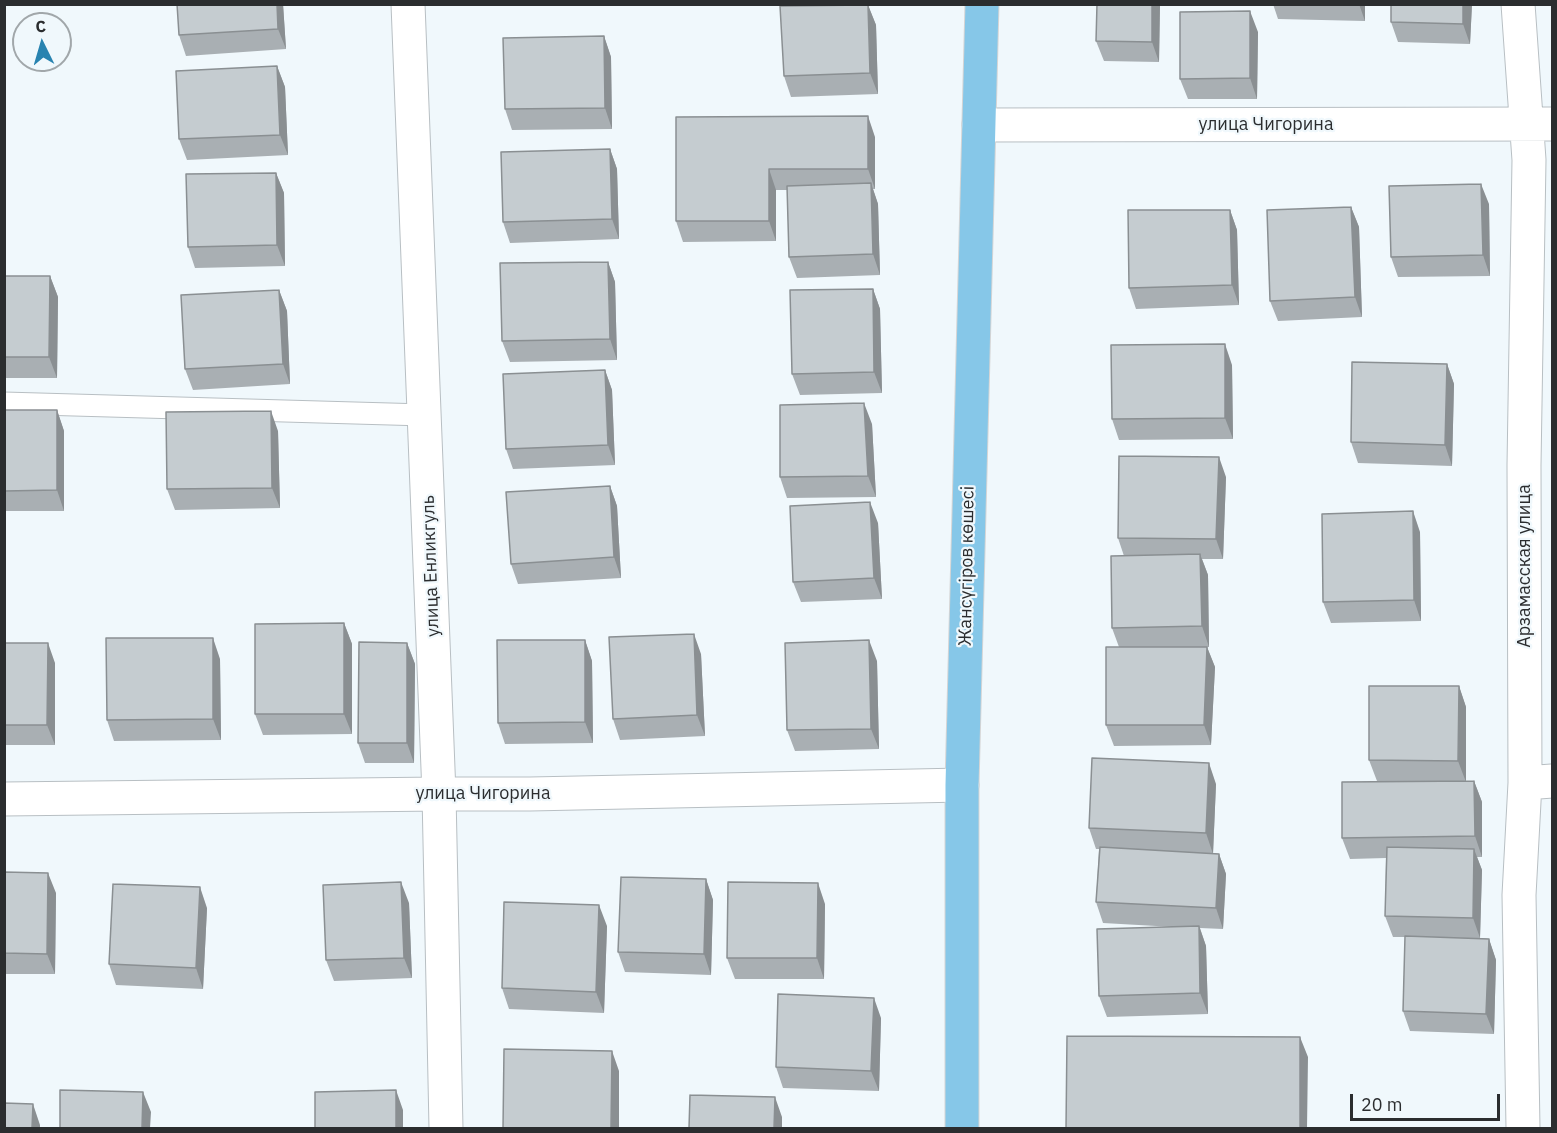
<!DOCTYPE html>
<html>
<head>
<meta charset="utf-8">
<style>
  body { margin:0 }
  #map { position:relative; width:1557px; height:1133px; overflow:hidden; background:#f0f8fc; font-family:"IBM Plex Sans",sans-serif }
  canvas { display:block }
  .frame { position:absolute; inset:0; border:6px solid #2b2d2f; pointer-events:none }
  .north { position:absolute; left:12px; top:12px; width:60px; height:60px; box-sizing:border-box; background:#f0f8fc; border:2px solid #a1a7aa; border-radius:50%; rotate:355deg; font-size:16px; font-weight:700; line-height:24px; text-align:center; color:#2b2d2f }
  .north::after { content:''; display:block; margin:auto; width:21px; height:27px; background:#2883b0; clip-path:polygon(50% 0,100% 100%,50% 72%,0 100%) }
  .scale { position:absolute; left:1350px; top:1094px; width:150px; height:27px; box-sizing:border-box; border:3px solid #2b2d2f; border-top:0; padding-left:8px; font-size:18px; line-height:21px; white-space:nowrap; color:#2b2d2f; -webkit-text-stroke:4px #f0f8fc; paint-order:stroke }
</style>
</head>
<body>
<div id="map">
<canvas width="1557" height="1133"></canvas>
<div class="frame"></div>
<div class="north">С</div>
<div class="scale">20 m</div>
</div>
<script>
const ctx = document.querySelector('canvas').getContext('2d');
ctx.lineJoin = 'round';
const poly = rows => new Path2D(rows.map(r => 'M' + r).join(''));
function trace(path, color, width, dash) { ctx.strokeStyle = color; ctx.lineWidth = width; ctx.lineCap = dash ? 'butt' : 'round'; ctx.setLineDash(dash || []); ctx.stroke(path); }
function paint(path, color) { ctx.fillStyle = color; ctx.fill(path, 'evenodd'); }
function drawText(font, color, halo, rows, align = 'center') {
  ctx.font = font + ' "IBM Plex Sans",sans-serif'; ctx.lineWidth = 4.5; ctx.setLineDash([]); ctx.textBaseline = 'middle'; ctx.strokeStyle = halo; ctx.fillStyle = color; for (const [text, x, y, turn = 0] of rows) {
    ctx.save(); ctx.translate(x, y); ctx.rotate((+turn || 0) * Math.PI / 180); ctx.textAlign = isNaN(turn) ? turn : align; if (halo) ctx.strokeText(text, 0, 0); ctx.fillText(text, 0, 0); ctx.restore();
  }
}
const lane = poly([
  [4,403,425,415]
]);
const street = poly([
  [408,4,439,794,446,1128],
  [1518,4,1529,160,1524,465,1525,783,1519,895,1523,1128],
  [979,125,1552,124],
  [1525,783,1552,781],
  [4,799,439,794,530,794,962,785]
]);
const primary = poly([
  [962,1128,962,785,982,4]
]);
const wall = poly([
  [283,4,286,49,186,56,179,35],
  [1097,4,1160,4,1159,62,1104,61,1096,41],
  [1273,4,1365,4,1365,21,1278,19],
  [1391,4,1472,4,1470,44,1398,42,1391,22],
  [868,5,876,25,878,94,791,97,784,76],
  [1258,32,1257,99,1188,99,1180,79],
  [604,36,611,57,612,129,512,130,505,109],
  [277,66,285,87,288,155,187,160,179,139],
  [676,117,875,137,875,189,873,189,878,204,880,275,797,278,789,257,787,190,776,190,776,241,683,242,676,221],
  [610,149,617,169,619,239,510,243,503,222],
  [276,173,284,193,285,266,195,268,188,247],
  [1489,204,1490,276,1398,277,1391,257],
  [1351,207,1359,227,1362,317,1278,321,1270,301],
  [1230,210,1237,230,1239,305,1136,309,1129,288],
  [608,262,615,282,617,360,510,362,502,341],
  [4,276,50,276,58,297,57,378,4,378],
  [873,289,880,309,882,393,800,395,792,374],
  [279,290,287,311,290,384,193,390,185,369],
  [1447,364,1454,384,1452,466,1358,463,1351,442],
  [1232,365,1233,439,1119,440,1112,419],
  [605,370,612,390,615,465,513,469,506,449],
  [4,410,57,410,64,431,64,511,4,511],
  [872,424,876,497,787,498,780,477],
  [278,431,280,508,175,510,167,489],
  [1226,477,1223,559,1202,559,1208,575,1209,647,1207,647,1215,667,1211,745,1114,746,1106,725,1119,647,1112,628,1124,556,1118,538],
  [610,486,617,506,621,578,518,584,511,564],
  [878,523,882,599,801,602,793,582],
  [1420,532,1421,621,1331,623,1323,602],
  [344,623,352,644,352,734,263,735,255,714],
  [585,640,592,661,593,743,505,744,498,723],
  [4,643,55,663,55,745,4,745],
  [407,643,415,664,414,763,365,763,358,743],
  [701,654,705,736,620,740,613,719],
  [220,659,221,740,114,741,107,720],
  [877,661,879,749,795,751,787,730],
  [1459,686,1466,707,1466,781,1474,781,1482,802,1482,857,1477,857,1482,870,1480,938,1489,939,1496,960,1494,1034,1410,1031,1403,1011,1405,937,1393,937,1385,916,1386,858,1350,859,1342,838,1442,781,1377,781,1369,760],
  [1216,784,1213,853,1219,854,1226,874,1223,929,1200,928,1206,946,1208,1014,1107,1017,1099,996,1174,927,1103,923,1096,902,1099,849,1096,849,1089,828],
  [4,872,56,893,55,974,4,974],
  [706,879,713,900,711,975,625,972,618,952],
  [409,903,412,978,334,981,326,960],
  [825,904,824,979,735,979,727,958],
  [207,908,203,989,116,985,109,964],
  [607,926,604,1013,509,1009,502,988],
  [881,1018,879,1091,783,1088,776,1067]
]);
const shadedWall = poly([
  [277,4,283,4,286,49,278,29],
  [1152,4,1160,4,1159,62,1152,42],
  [1359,4,1365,4,1365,21],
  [1463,4,1472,4,1470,44,1463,24],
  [868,5,876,25,878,94,870,73],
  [1250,11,1258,32,1257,99,1250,78],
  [604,36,611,57,612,129,605,108],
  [277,66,285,87,288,155,280,135],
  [868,116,875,137,875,189,868,169],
  [610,149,617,169,619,239,612,219],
  [769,169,776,190,776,241,769,221],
  [276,173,284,193,285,266,277,245],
  [871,183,878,204,880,275,873,254],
  [1481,184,1489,204,1490,276,1483,255],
  [1351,207,1359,227,1362,317,1355,297],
  [1230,210,1237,230,1239,305,1232,285],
  [608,262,615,282,617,360,610,339],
  [50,276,58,297,57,378,49,357],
  [873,289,880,309,882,393,874,372],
  [279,290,287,311,290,384,283,364],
  [1225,344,1232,365,1233,439,1225,418],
  [1447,364,1454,384,1452,466,1445,445],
  [605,370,612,390,615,465,608,445],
  [864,403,872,424,876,497,868,476],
  [57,410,64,431,64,511,57,490],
  [271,411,278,431,280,508,272,488],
  [1219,457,1226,477,1223,559,1216,539],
  [610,486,617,506,621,578,614,557],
  [870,502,878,523,882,599,874,578],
  [1413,511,1420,532,1421,621,1414,600],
  [1200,554,1208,575,1209,647,1202,626],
  [344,623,352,644,352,734,344,714],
  [694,634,701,654,705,736,697,715],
  [213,638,220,659,221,740,213,719],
  [585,640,592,661,593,743,585,722],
  [869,640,877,661,879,749,871,729],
  [48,643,55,663,55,745,47,725],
  [407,643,415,664,414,763,407,743],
  [1207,647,1215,667,1211,745,1204,725],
  [1459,686,1466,707,1466,782,1458,761],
  [1209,763,1216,784,1213,854,1206,833],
  [1474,781,1482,802,1482,857,1475,836],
  [1474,849,1482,870,1480,938,1473,918],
  [1219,854,1226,874,1223,929,1216,908],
  [48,873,56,893,55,974,47,954],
  [706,879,713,900,711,975,704,954],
  [401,882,409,903,412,978,404,958],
  [818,883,825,904,824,979,817,958],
  [200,887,207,908,203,989,196,968],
  [599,905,607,926,604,1013,596,992],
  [1199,926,1206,946,1208,1014,1200,993],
  [1489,939,1496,960,1494,1034,1486,1014],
  [874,998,881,1018,879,1091,871,1071],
  [1300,1037,1308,1057,1307,1128,1300,1128],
  [612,1051,619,1071,619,1128,611,1128],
  [396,1090,403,1110,403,1128,396,1128],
  [143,1092,151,1112,150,1128,142,1128],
  [775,1097,782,1117,782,1128,774,1128],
  [33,1104,40,1125,40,1128,32,1128]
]);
const building = poly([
  [177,4,277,4,278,29,179,35,177,4],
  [1097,4,1152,4,1152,42,1096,41,1097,4],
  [1391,4,1463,4,1463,24,1391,22,1391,4],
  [868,5,870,73,784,76,780,6,868,5],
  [1250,11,1250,78,1180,79,1180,12,1250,11],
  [604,36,605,108,505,109,503,38,604,36],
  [277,66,280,135,179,139,176,71,277,66],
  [868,116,868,169,769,169,769,221,676,221,676,117,868,116],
  [610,149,612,219,503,222,501,152,610,149],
  [276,173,277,245,188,247,186,174,276,173],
  [871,183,873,254,789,257,787,186,871,183],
  [1481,184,1483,255,1391,257,1389,186,1481,184],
  [1351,207,1355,297,1270,301,1267,210,1351,207],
  [1128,210,1230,210,1232,285,1129,288,1128,210],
  [608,262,610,339,502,341,500,263,608,262],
  [4,276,50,276,49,357,4,357,4,276],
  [873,289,874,372,792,374,790,290,873,289],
  [279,290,283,364,185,369,181,295,279,290],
  [1225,344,1225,418,1112,419,1111,345,1225,344],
  [1352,362,1447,364,1445,445,1351,442,1352,362],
  [605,370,608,445,506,449,503,374,605,370],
  [864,403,868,476,780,477,780,405,864,403],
  [4,410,57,410,57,490,4,491,4,410],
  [271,411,272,488,167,489,166,412,271,411],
  [1119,456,1219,457,1216,539,1118,538,1119,456],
  [610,486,614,557,511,564,506,492,610,486],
  [870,502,874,578,793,582,790,506,870,502],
  [1413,511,1414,600,1323,602,1322,514,1413,511],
  [1200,554,1202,626,1112,628,1111,556,1200,554],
  [344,623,344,714,255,714,255,624,344,623],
  [694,634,697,715,613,719,609,637,694,634],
  [106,638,213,638,213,719,107,720,106,638],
  [497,640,585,640,585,722,498,723,497,640],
  [869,640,871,729,787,730,785,643,869,640],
  [359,642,407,643,407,743,358,743,359,642],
  [4,643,48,643,47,725,4,725,4,643],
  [1106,647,1207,647,1204,725,1106,725,1106,647],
  [1369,686,1459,686,1458,761,1369,760,1369,686],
  [1092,758,1209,763,1206,833,1089,828,1092,758],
  [1474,781,1475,836,1342,838,1342,782,1474,781],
  [1100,847,1219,854,1216,908,1096,902,1100,847],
  [1387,847,1474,849,1473,918,1385,916,1387,847],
  [4,872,48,873,47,954,4,953,4,872],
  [621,877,706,879,704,954,618,952,621,877],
  [401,882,404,958,326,960,323,885,401,882],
  [728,882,818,883,817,958,727,958,728,882],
  [113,884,200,887,196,968,109,964,113,884],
  [504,902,599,905,596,992,502,988,504,902],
  [1199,926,1200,993,1099,996,1097,929,1199,926],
  [1405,936,1489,939,1486,1014,1403,1011,1405,936],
  [778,994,874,998,871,1071,776,1067,778,994],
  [1067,1036,1300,1037,1300,1128,1066,1128,1067,1036],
  [504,1049,612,1051,611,1128,503,1128,504,1049],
  [60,1090,143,1092,142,1128,60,1128,60,1090],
  [396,1090,396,1128,315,1128,315,1092,396,1090],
  [690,1095,775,1097,774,1128,689,1128,690,1095],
  [4,1103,33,1104,32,1128,4,1128,4,1103]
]);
const streetNames = [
  ["улица Чигорина",1266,125],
  ["улица Енликгуль",431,566,-92],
  ["Жансүгіров көшесі",967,566,-89],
  ["Арзамасская улица",1525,566,-90],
  ["улица Чигорина",483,794]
];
trace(lane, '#b8bfc3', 23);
trace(street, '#b8bfc3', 35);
trace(primary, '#d5d5d5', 35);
trace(lane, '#fff', 21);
trace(street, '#fff', 33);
trace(primary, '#86c7e8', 33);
paint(wall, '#a9afb3');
paint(shadedWall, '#8a8f92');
paint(building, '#c5ccd0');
trace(building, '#8a8f92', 1.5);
drawText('18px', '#2b2d2f', '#f0f8fc', streetNames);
</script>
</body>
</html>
